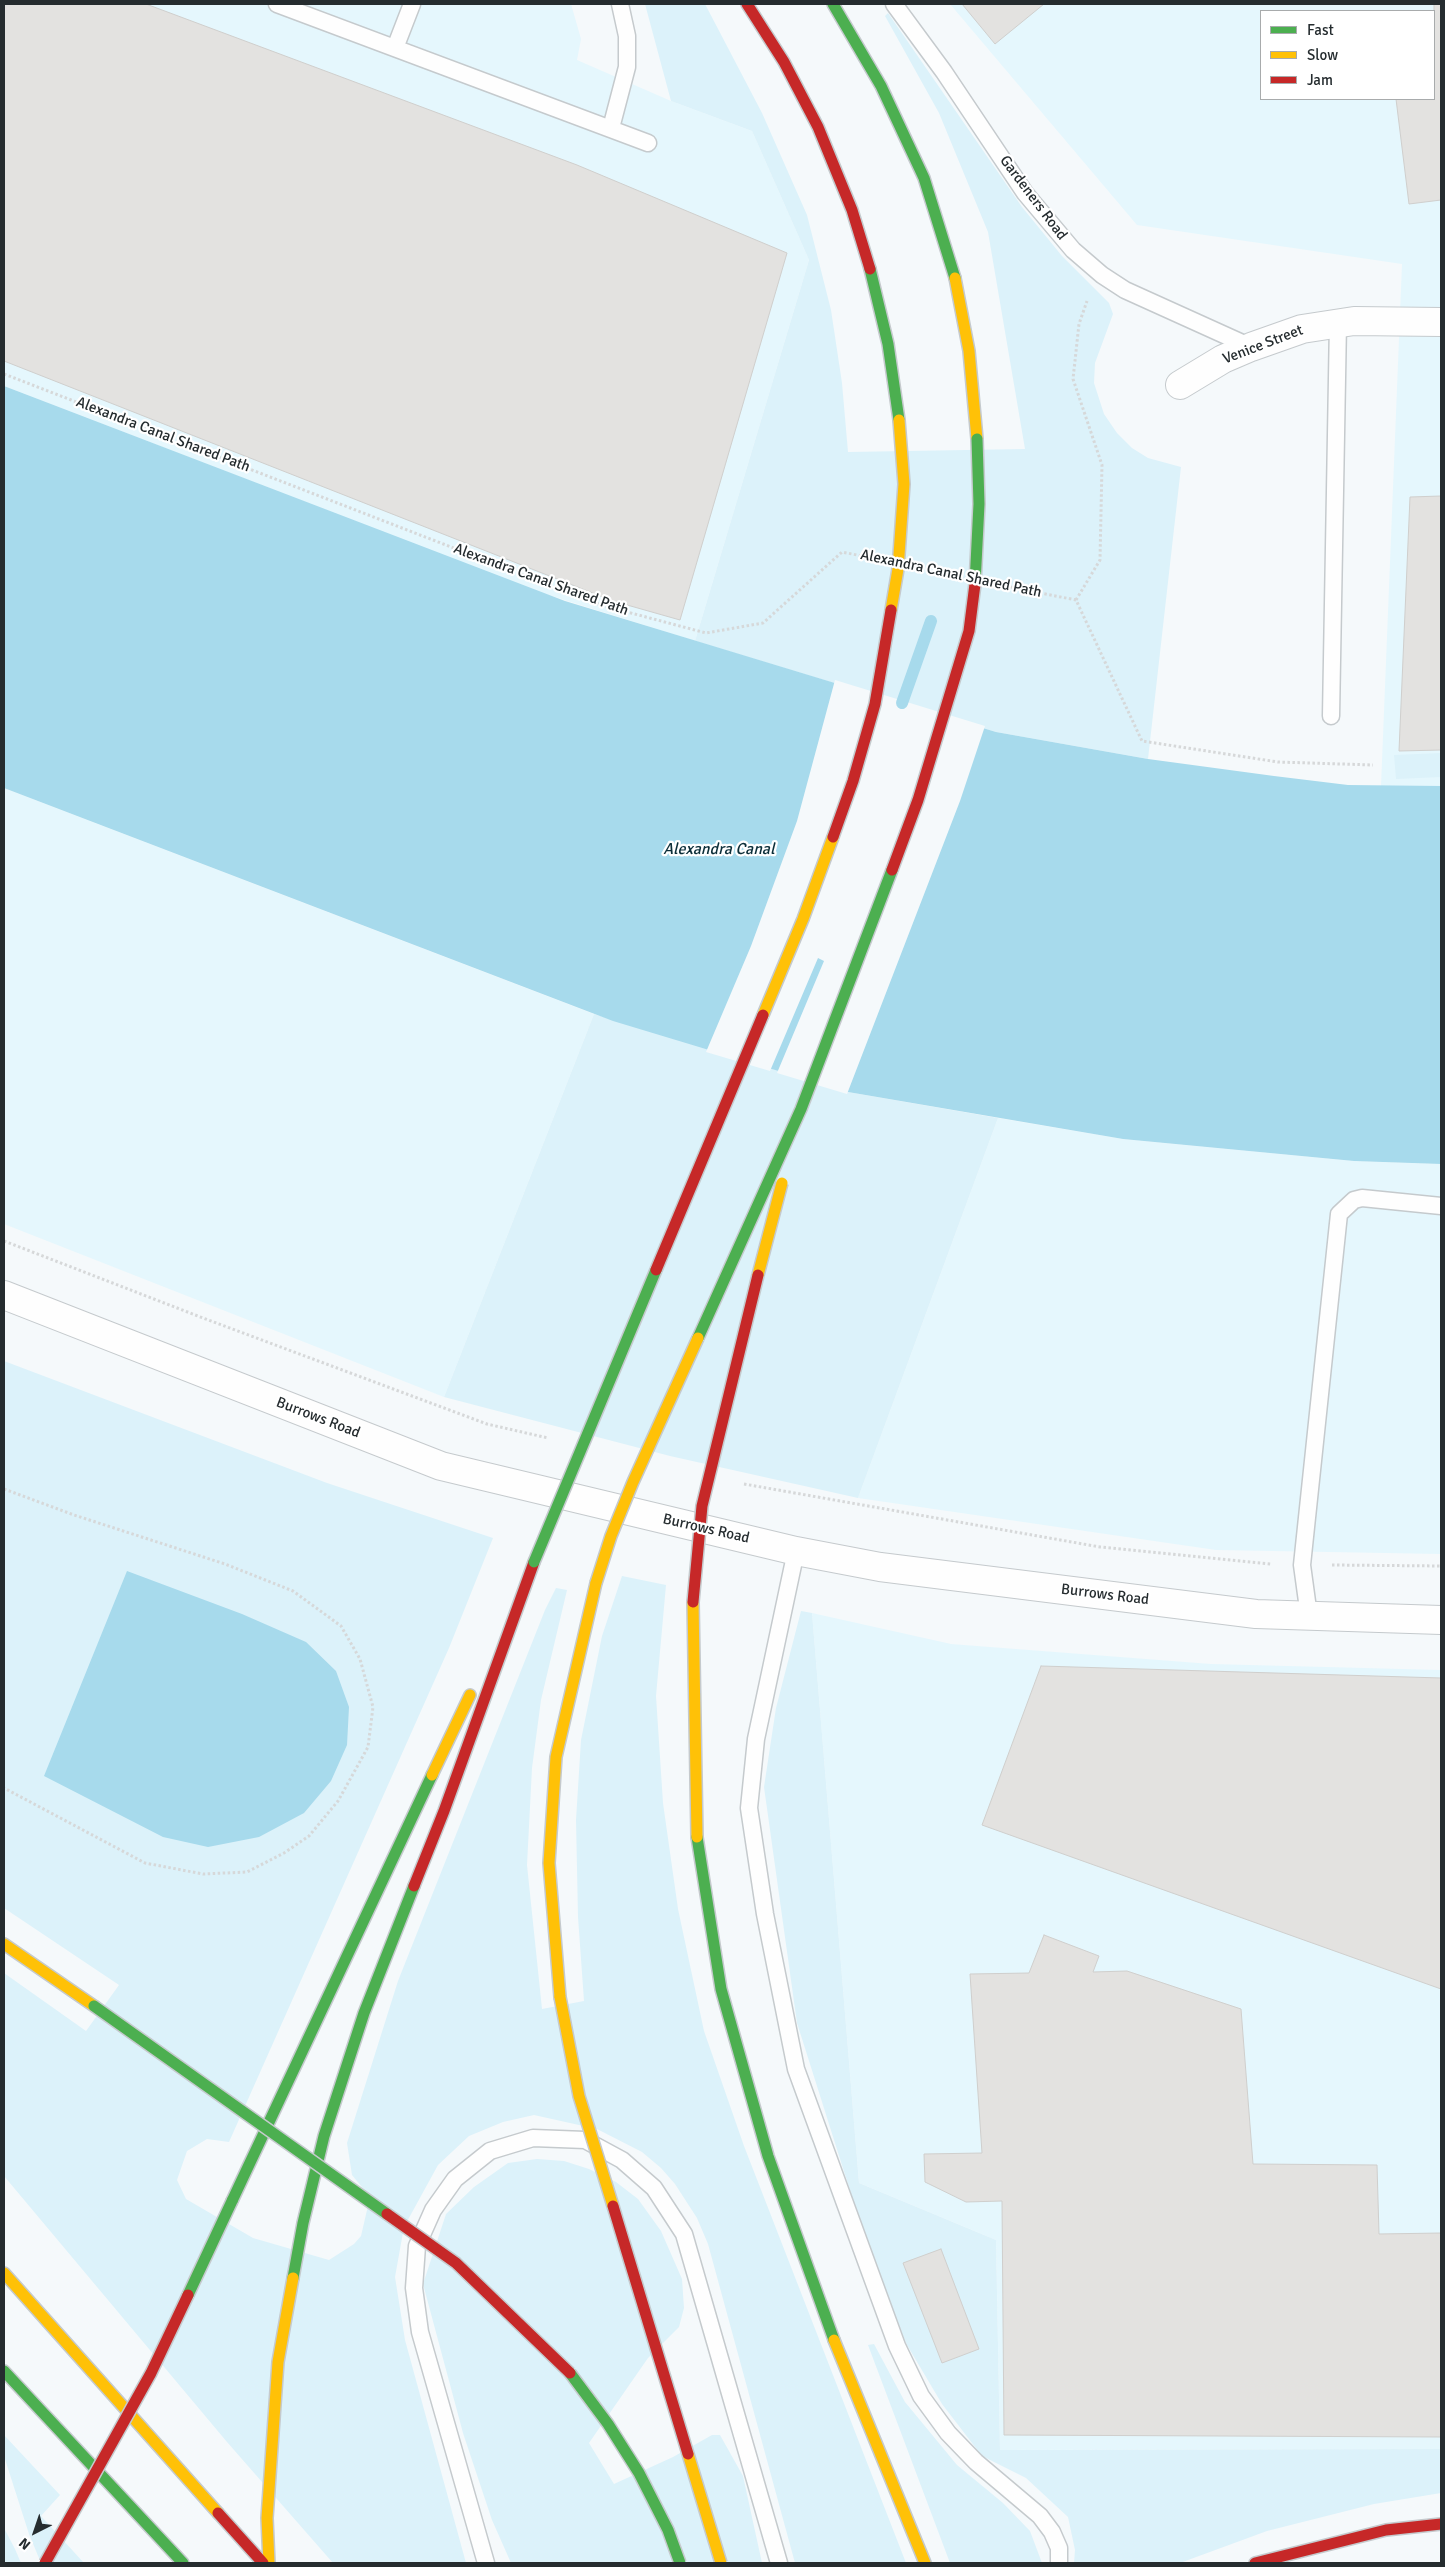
<!DOCTYPE html>
<html>
<head>
<meta charset="utf-8">
<style>
  body { margin:0 }
  #map { position:relative; width:1445px; height:2567px; overflow:hidden; background:#f5f9fb; font-family:Signika,sans-serif }
  canvas { display:block }
  .frame { position:absolute; inset:0; border:5px solid #252c2f; pointer-events:none }
  .legend { position:absolute; left:1260px; top:10px; width:175px; height:90px; box-sizing:border-box; background:#fff; border:1px solid #a8abac; margin:0; padding:6px 9px; list-style:none; font-size:15px; color:#252c2f }
  .legend li { display:flex; align-items:center; gap:10px; height:25px }
  .legend b { width:25px; border:1px solid #a8abac }
  .north { position:absolute; left:10px; top:2507px; width:50px; height:50px; -webkit-text-stroke:4px #fff; paint-order:stroke; rotate:221deg; font-size:14px; font-weight:700; line-height:20px; text-align:center; color:#252c2f }
  .north::after { content:''; display:block; margin:auto; width:18px; height:22px; background:#252c2f; clip-path:polygon(50% 0,100% 100%,50% 72%,0 100%) }
</style>
</head>
<body>
<div id="map">
<canvas width="1445" height="2567"></canvas>
<div class="frame"></div>
<ul class="legend">
<li><b style="height:6px;background:#4caf50"></b>Fast</li>
<li><b style="height:6px;background:#ffc107"></b>Slow</li>
<li><b style="height:6px;background:#c62828"></b>Jam</li>
</ul>
<div class="north">N</div>
</div>
<script>
const ctx = document.querySelector('canvas').getContext('2d');
ctx.lineJoin = 'round';
function paint(path, color) { ctx.fillStyle = color; ctx.fill(path, 'evenodd'); }
const poly = rows => new Path2D(rows.map(r => 'M' + r).join(''));
function trace(path, color, width, dash) { ctx.strokeStyle = color; ctx.lineWidth = width; ctx.lineCap = dash ? 'butt' : 'round'; ctx.setLineDash(dash || []); ctx.stroke(path); }
function drawText(font, color, halo, rows, align = 'center') {
  ctx.font = font + ' Signika,sans-serif'; ctx.lineWidth = 4.5; ctx.setLineDash([]); ctx.textBaseline = 'middle'; ctx.strokeStyle = halo; ctx.fillStyle = color; for (const [text, x, y, turn = 0] of rows) {
    ctx.save(); ctx.translate(x, y); ctx.rotate((+turn || 0) * Math.PI / 180); ctx.textAlign = isNaN(turn) ? turn : align; if (halo) ctx.strokeText(text, 0, 0); ctx.fillText(text, 0, 0); ctx.restore();
  }
}
const built = poly([
  [4,4,571,4,581,39,577,60,671,101,752,131,809,260,695,641,539,592,4,386],
  [950,4,1441,4,1441,786,1381,786,1402,264,1137,225],
  [1261,11,1434,11,1434,99,1261,99],
  [4,788,594,1014,444,1397,4,1224],
  [998,1118,1123,1139,1354,1161,1441,1164,1441,1554,1216,1550,858,1498],
  [812,1613,951,1644,1211,1664,1441,1670,1441,2449,1000,2450,996,2240,859,2183]
]);
const green = poly([
  [645,4,705,4,762,113,807,215,831,310,842,383,848,452,1025,449,988,232,939,113,885,16,888,13,1022,207,1062,256,1109,303,1113,314,1095,363,1094,383,1104,414,1117,433,1132,448,1148,458,1181,467,1148,759,996,732,695,641,809,260,752,131,671,101],
  [1441,753,1441,777,1396,779,1394,755],
  [594,1014,848,1092,998,1118,858,1498,670,1456,444,1397],
  [4,1361,327,1483,493,1538,449,1648,229,2142,207,2139,187,2151,177,2180,186,2199,253,2238,329,2260,354,2244,361,2236,370,2197,352,2175,347,2143,398,1981,545,1610,556,1588,567,1590,541,1700,532,1768,527,1865,542,2009,584,2001,578,1917,576,1820,581,1740,602,1636,622,1576,666,1585,656,1696,663,1803,678,1909,704,2031,744,2146,906,2563,795,2563,708,2244,697,2218,675,2184,661,2168,642,2152,597,2129,534,2115,503,2122,469,2136,438,2165,404,2227,395,2277,405,2340,466,2563,333,2563,227,2442,4,2176,4,1973,86,2031,119,1985,4,1908],
  [801,1611,812,1613,859,2183,996,2240,1000,2450,1441,2449,1441,2493,1374,2504,1267,2531,1180,2563,1074,2563,1075,2550,1068,2517,1026,2478,982,2456,942,2404,907,2345,873,2263,797,2023,764,1787,776,1708],
  [537,2159,564,2161,589,2169,616,2182,638,2199,661,2231,682,2279,684,2308,679,2327,648,2358,589,2443,614,2484,673,2457,712,2435,720,2435,743,2476,762,2563,511,2563,492,2520,463,2433,423,2284,446,2214,474,2187,508,2163],
  [874,2344,905,2402,957,2465,1003,2503,1030,2531,1042,2563,950,2563,868,2345],
  [4,2435,60,2495,41,2516,84,2563,41,2563,29,2534,4,2456],
  [4,2528,15,2549,21,2563,4,2563]
]);
const water = poly([
  [4,386,565,601,996,732,1148,759,1274,776,1348,785,1441,786,1441,1164,1354,1161,1123,1139,848,1092,613,1021,4,788],
  [127,1571,242,1614,306,1642,336,1671,349,1707,347,1745,331,1781,304,1813,259,1837,208,1847,163,1837,44,1776]
]);
const pier = poly([
  [835,680,985,726,960,801,847,1094,777,1073,824,961,818,958,770,1071,706,1052,751,946,797,821]
]);
const stream = poly([
  [902,703,931,621]
]);
const building = poly([
  [4,4,146,4,577,165,787,253,680,620,613,601,4,361,4,4],
  [962,4,1044,4,995,44,962,4],
  [1434,4,1441,4,1441,200,1409,204,1396,99,1434,99,1434,4],
  [1441,496,1441,750,1399,751,1410,497,1441,496],
  [1041,1666,1441,1678,1441,1989,982,1825,1041,1666],
  [1044,1935,1099,1956,1093,1972,1127,1971,1241,2009,1253,2164,1377,2165,1379,2234,1441,2233,1441,2437,1004,2435,1002,2201,966,2202,925,2182,924,2154,982,2153,970,1974,1029,1973,1044,1935],
  [941,2249,979,2349,942,2363,903,2263,941,2249]
]);
const path = poly([
  [4,374,601,605,706,633,763,623,842,552,862,556],
  [1010,587,1076,600,1142,741,1278,762,1373,765],
  [1076,600,1100,560,1102,465,1073,379,1079,324,1087,301],
  [4,1241,203,1318,487,1424,548,1438],
  [744,1484,1100,1547,1271,1564],
  [4,1489,74,1515,225,1564,293,1591,341,1626,360,1659,373,1707,368,1747,338,1801,309,1836,284,1853,247,1872,203,1874,145,1863,4,1788],
  [1332,1565,1441,1566]
]);
const lane = poly([
  [277,4,648,143],
  [894,4,944,72,1025,193,1073,250,1102,275,1125,290,1251,347],
  [395,48,412,4],
  [611,128,627,67,627,36,620,4],
  [1331,716,1338,322],
  [796,1551,756,1739,749,1808,765,1914,796,2069,897,2346,921,2396,948,2433,976,2462,1040,2516,1052,2532,1059,2548,1059,2563],
  [1309,1616,1302,1565,1339,1214,1354,1200,1362,1198,1441,1206],
  [486,2563,420,2332,414,2288,417,2246,433,2210,455,2179,490,2151,533,2138,585,2140,622,2160,654,2188,684,2234,779,2563]
]);
const street = poly([
  [1180,385,1223,359,1251,347,1302,329,1354,321,1441,322],
  [4,1295,441,1466,796,1551,880,1567,1256,1614,1441,1620]
]);
const fast = poly([
  [833,4,881,86,924,178,955,278],
  [870,269,888,344,899,420],
  [697,1837,721,1989,768,2156,834,2340],
  [232,2201,432,1775],
  [293,2278,303,2223,324,2136,364,2013,414,1886],
  [4,2371,183,2563]
]);
const slow = poly([
  [955,278,969,351,977,439],
  [693,1602,697,1837],
  [432,1775,470,1695],
  [4,1944,94,2006],
  [560,1997,549,1863,556,1757,596,1583],
  [4,2273,218,2513],
  [834,2340,925,2563],
  [269,2563,267,2518,278,2362,293,2278]
]);
const jam = poly([
  [747,4,784,62,818,127,852,210,870,269],
  [414,1886,444,1811,534,1562],
  [218,2513,263,2563],
  [1255,2563,1386,2530,1441,2524]
]);
const fastBridge = poly([
  [975,584,979,504,977,439],
  [698,1338,801,1109,892,870],
  [534,1562,656,1270],
  [94,2006,387,2214],
  [188,2295,232,2201],
  [570,2373,608,2424,639,2473,668,2530,680,2563]
]);
const slowBridge = poly([
  [891,610,898,569,904,484,899,420],
  [763,1015,803,919,833,837],
  [758,1275,782,1183],
  [596,1583,611,1536,633,1482,698,1338],
  [560,1997,579,2096,613,2206],
  [688,2454,721,2563]
]);
const jamBridge = poly([
  [833,837,853,781,875,704,891,610],
  [892,870,918,800,969,631,975,584],
  [656,1270,763,1015],
  [693,1602,702,1506,758,1275],
  [613,2206,688,2454],
  [387,2214,456,2263,570,2373],
  [45,2563,151,2373,188,2295]
]);
const streetNames = [
  ["Gardeners Road",1033,198,53],
  ["Venice Street",1263,345,-21],
  ["Alexandra Canal Shared Path",163,435,21],
  ["Alexandra Canal Shared Path",951,574,12],
  ["Alexandra Canal Shared Path",541,580,20],
  ["Burrows Road",318,1418,21],
  ["Burrows Road",706,1529,13],
  ["Burrows Road",1105,1595,7]
];
const waterNames = [
  ["Alexandra Canal",719,850]
];
paint(built, '#e5f7fd');
paint(green, '#dcf2fa');
paint(water, '#a7daec');
paint(pier, '#f5f9fb');
trace(stream, '#a7daec', 12);
paint(building, '#e3e2e0');
trace(building, '#d0cfcd', 1);
trace(lane, '#c5cacd', 19);
trace(street, '#c5cacd', 30);
trace(fast, '#c5cacd', 14);
trace(slow, '#c5cacd', 14);
trace(jam, '#c5cacd', 14);
trace(path, '#d6d8d9', 3, [2.5, 2.5]);
trace(lane, '#fefefe', 16);
trace(street, '#fefefe', 28);
trace(fast, '#4caf50', 11);
trace(slow, '#ffc107', 11);
trace(jam, '#c62828', 11);
trace(fastBridge, '#c5cacd', 14, []);
trace(slowBridge, '#c5cacd', 14, []);
trace(jamBridge, '#c5cacd', 14, []);
trace(fastBridge, '#4caf50', 11);
trace(slowBridge, '#ffc107', 11);
trace(jamBridge, '#c62828', 11);
drawText('15px', '#252c2f', '#fff', streetNames);
drawText('italic 16px', '#0b2e39', '#fff', waterNames);
</script>
</body>
</html>
